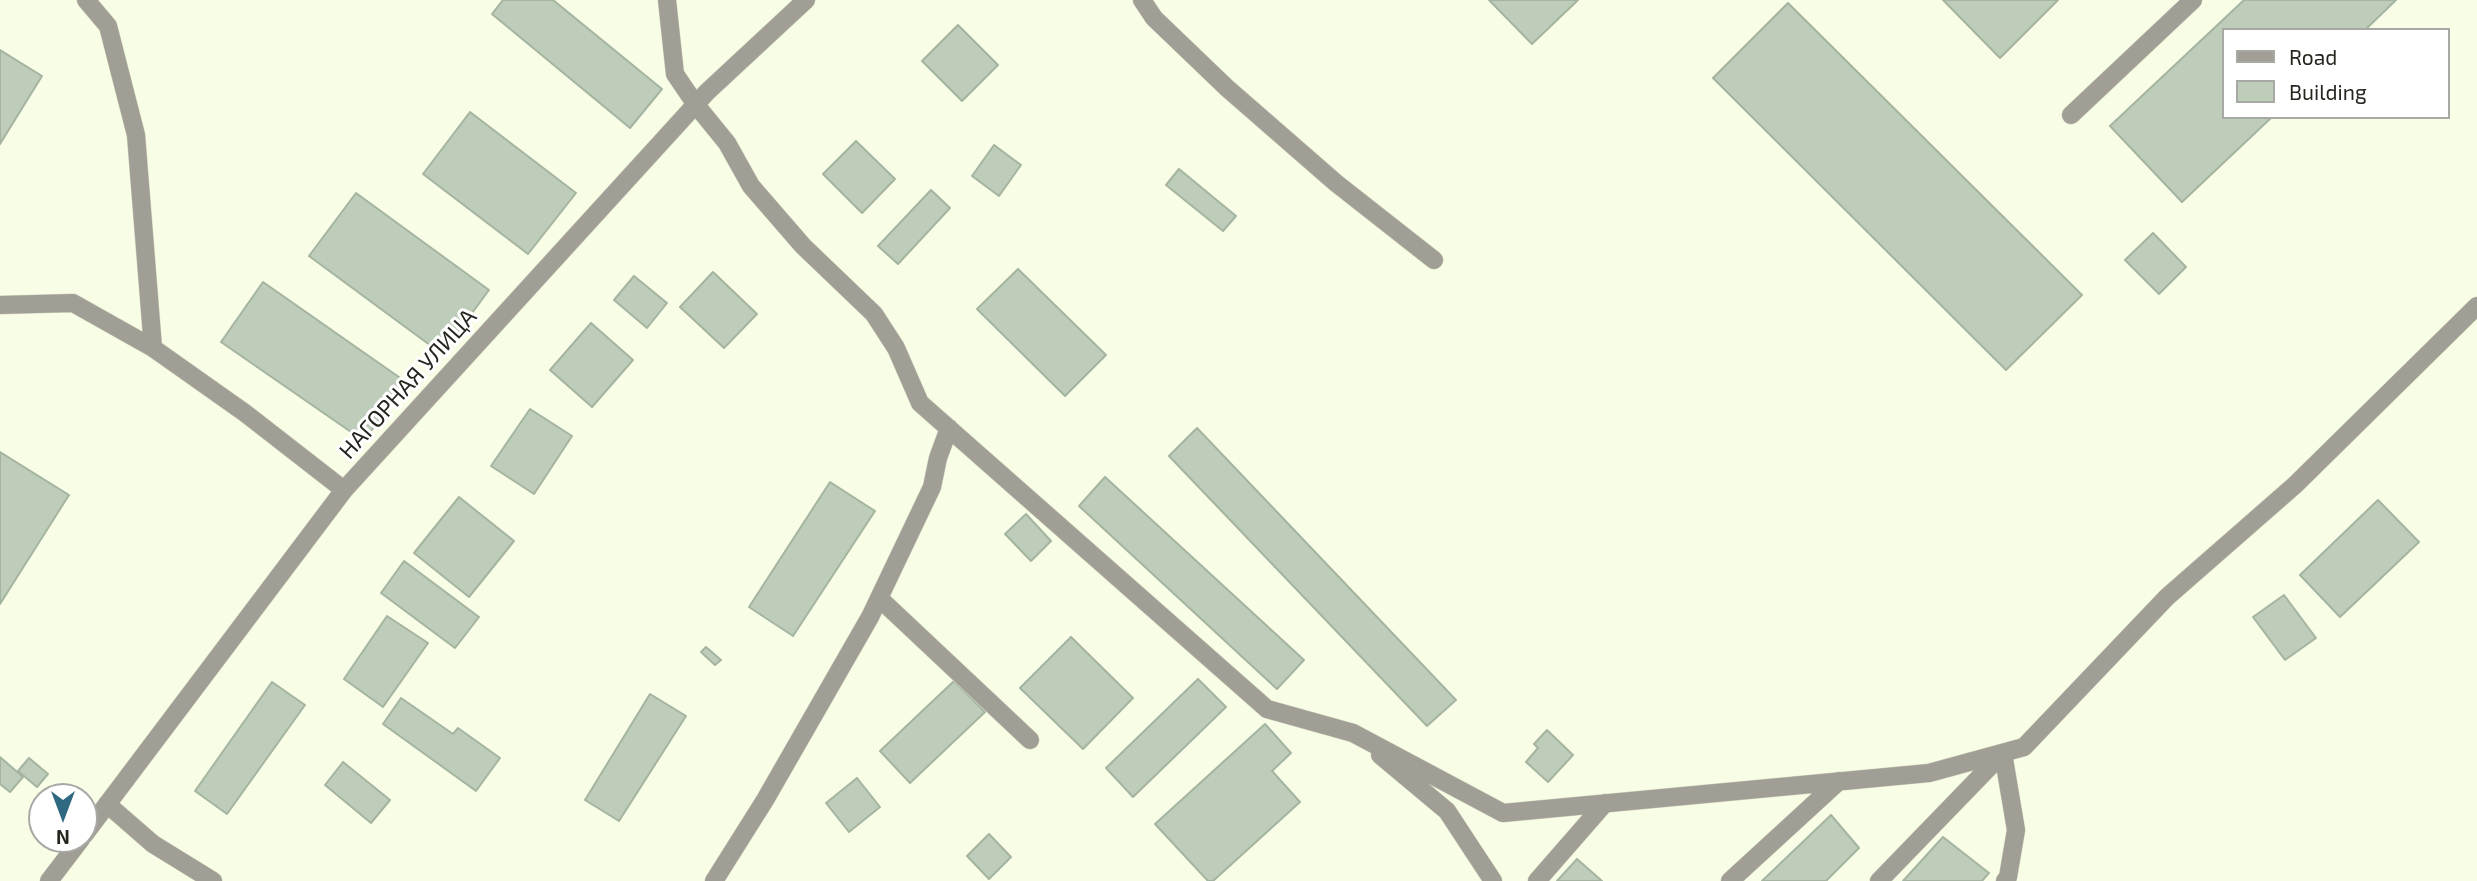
<!DOCTYPE html>
<html>
<head>
<meta charset="utf-8">
<style>
  body { margin:0 }
  #map { position:relative; width:2477px; height:881px; overflow:hidden; background:#f8fde5; font-family:"Exo 2",sans-serif }
  canvas { display:block }
  .legend { position:absolute; left:2222px; top:28px; width:228px; height:91px; box-sizing:border-box; background:#fff; border:2px solid #a8a8a5; margin:0; padding:9px 12px; list-style:none; font-size:21px; color:#25261e }
  .legend li { display:flex; align-items:center; gap:14px; height:35px }
  .legend b { width:35px; border:2px solid #a8a8a5 }
  .north { position:absolute; left:28px; top:783px; width:70px; height:70px; box-sizing:border-box; background:#fff; border:2px solid #a8a8a5; border-radius:50%; rotate:180deg; font-size:19px; font-weight:700; line-height:28px; text-align:center; color:#25261e }
  .north::after { content:''; display:block; margin:auto; width:24px; height:32px; background:#2e6881; clip-path:polygon(50% 0,100% 100%,50% 72%,0 100%) }
</style>
</head>
<body>
<div id="map">
<canvas width="2477" height="881"></canvas>
<ul class="legend">
<li><b style="height:9px;background:#a19f95"></b>Road</li>
<li><b style="height:19px;background:#bdcdb9"></b>Building</li>
</ul>
<div class="north">N</div>
</div>
<script>
const ctx = document.querySelector('canvas').getContext('2d');
ctx.lineJoin = 'round';
function paint(path, color) { ctx.fillStyle = color; ctx.fill(path, 'evenodd'); }
const poly = rows => new Path2D(rows.map(r => 'M' + r).join(''));
function trace(path, color, width, dash) { ctx.strokeStyle = color; ctx.lineWidth = width; ctx.lineCap = dash ? 'butt' : 'round'; ctx.setLineDash(dash || []); ctx.stroke(path); }
function drawText(font, color, halo, rows, align = 'center') {
  ctx.font = font + ' "Exo 2",sans-serif'; ctx.lineWidth = 6; ctx.setLineDash([]); ctx.textBaseline = 'middle'; ctx.strokeStyle = halo; ctx.fillStyle = color; for (const [text, x, y, turn = 0] of rows) {
    ctx.save(); ctx.translate(x, y); ctx.rotate((+turn || 0) * Math.PI / 180); ctx.textAlign = isNaN(turn) ? turn : align; if (halo) ctx.strokeText(text, 0, 0); ctx.fillText(text, 0, 0); ctx.restore();
  }
}
const building = poly([
  [503,0,553,0,662,89,630,128,492,14,503,0],
  [1489,0,1578,0,1532,44,1489,0],
  [1943,0,2058,0,2000,58,1943,0],
  [2244,0,2396,0,2365,30,2223,30,2223,117,2272,117,2182,202,2110,126,2244,0],
  [1788,3,2082,295,2006,370,1713,78,1788,3],
  [958,25,998,65,962,101,922,61,958,25],
  [0,50,42,76,0,144,0,50],
  [470,112,576,193,528,254,423,174,470,112],
  [856,141,895,179,862,213,823,174,856,141],
  [994,145,1021,165,999,196,972,176,994,145],
  [1179,169,1236,216,1223,231,1166,185,1179,169],
  [931,190,950,208,898,264,878,246,931,190],
  [356,193,489,290,442,354,309,256,356,193],
  [2153,233,2186,267,2159,294,2125,260,2153,233],
  [1018,269,1106,355,1065,396,977,309,1018,269],
  [713,272,757,314,724,348,680,307,713,272],
  [634,276,667,303,647,328,614,300,634,276],
  [263,282,406,382,364,441,221,342,263,282],
  [591,323,633,360,592,407,550,370,591,323],
  [530,409,572,436,534,494,491,466,530,409],
  [1197,428,1456,700,1427,726,1169,456,1197,428],
  [0,452,69,495,0,604,0,452],
  [1105,477,1304,660,1277,689,1079,506,1105,477],
  [830,482,875,511,793,636,749,607,830,482],
  [459,497,514,541,469,597,414,553,459,497],
  [2378,500,2419,542,2340,617,2300,575,2378,500],
  [1026,514,1051,541,1031,561,1005,534,1026,514],
  [404,561,479,617,455,648,381,593,404,561],
  [2284,595,2316,638,2285,660,2253,617,2284,595],
  [387,616,428,643,383,707,344,679,387,616],
  [1071,637,1133,698,1083,749,1020,688,1071,637],
  [706,647,721,660,715,665,701,652,706,647],
  [1198,679,1226,707,1133,797,1106,768,1198,679],
  [954,681,985,712,910,783,880,751,954,681],
  [272,682,305,705,227,814,195,791,272,682],
  [650,694,686,716,619,821,585,800,650,694],
  [401,698,453,734,458,728,500,758,476,791,383,724,401,698],
  [1265,724,1291,753,1272,771,1300,802,1213,881,1208,881,1155,824,1265,724],
  [1547,730,1573,755,1548,782,1526,762,1538,748,1534,744,1547,730],
  [0,757,23,777,10,792,0,784,0,757],
  [29,758,48,774,37,787,18,771,29,758],
  [343,762,390,800,371,823,325,785,343,762],
  [857,778,880,807,849,832,826,803,857,778],
  [1831,815,1859,848,1826,881,1762,881,1831,815],
  [989,834,1011,857,989,879,967,856,989,834],
  [1943,837,1989,873,1982,881,1903,881,1943,837],
  [1577,859,1602,881,1557,881,1577,859]
]);
const minor = poly([
  [86,0,108,26,136,135,153,348],
  [667,0,675,74,696,105,727,143,751,186,803,246,874,314,896,348,920,403,1267,709,1353,733,1503,813,1929,773,2024,747,2167,597,2295,485,2477,306],
  [1142,0,1154,18,1227,88,1336,183,1434,260],
  [2071,115,2193,0],
  [0,305,73,303,153,348,245,413,344,490],
  [879,598,1030,740],
  [2003,753,2016,830,2008,877,2005,881],
  [1380,755,1447,811,1493,881],
  [107,804,153,844,213,881],
  [84,835,344,490,707,92,806,0],
  [49,881,81,839],
  [714,881,765,800,870,617,932,487,938,458,949,428],
  [1537,881,1605,803],
  [1730,881,1839,781],
  [1879,881,2003,753]
]);
const streetNames = [
  ["НАГОРНАЯ УЛИЦА",408,384,-48]
];
paint(building, '#bdcdb9');
trace(building, '#a5b4a1', 2);
trace(minor, '#d2d6c1', 19);
trace(minor, '#a19f95', 18);
drawText('23px', '#25261e', '#fff', streetNames);
</script>
</body>
</html>
